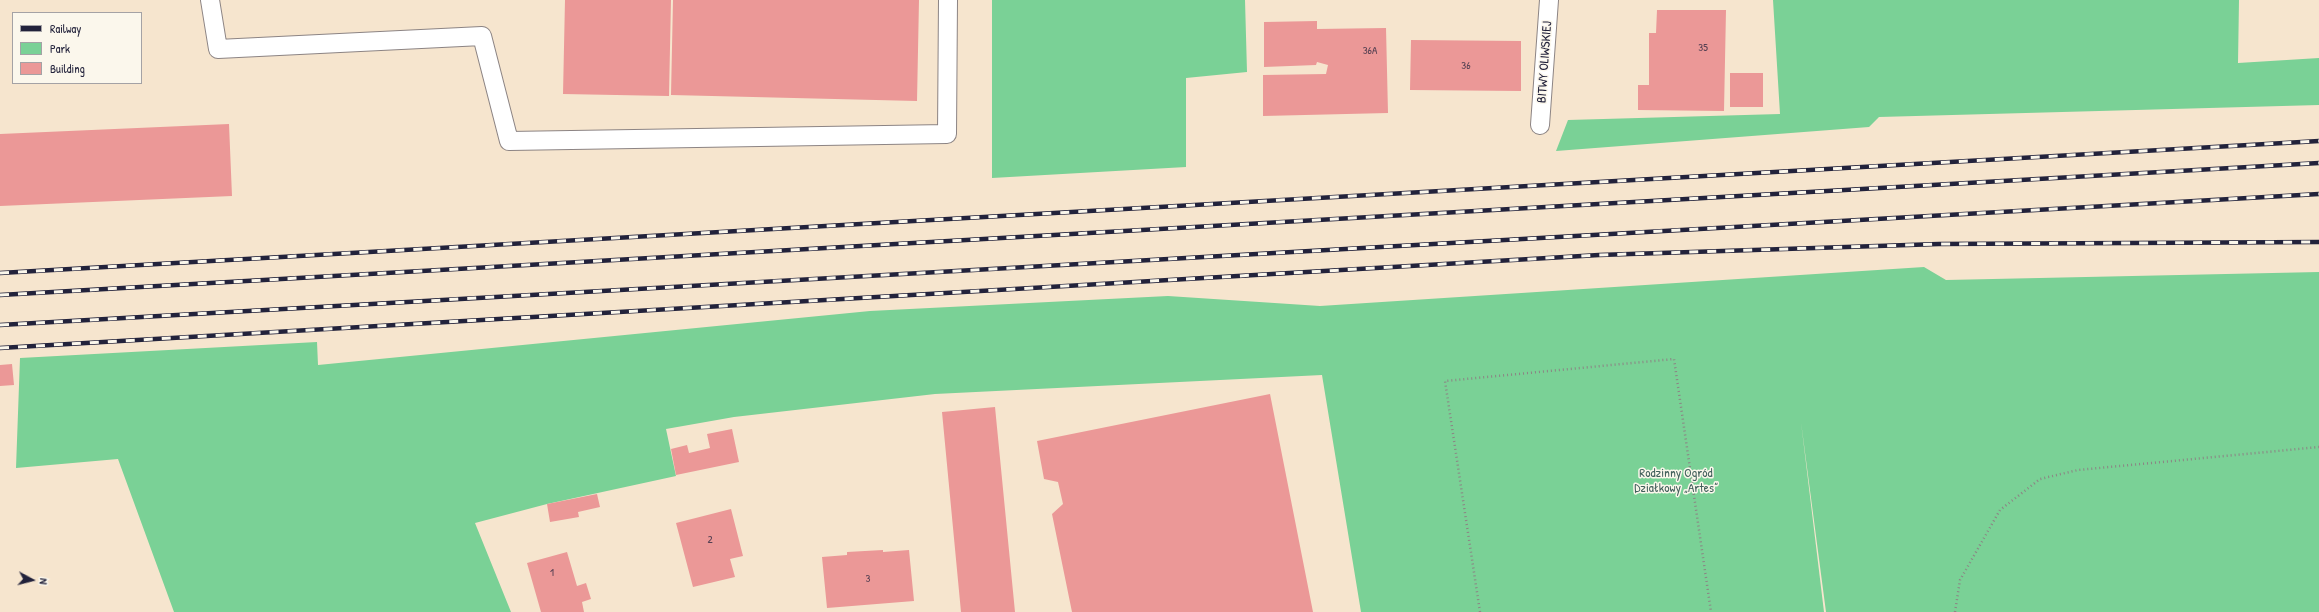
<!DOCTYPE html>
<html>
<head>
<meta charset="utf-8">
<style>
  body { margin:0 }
  #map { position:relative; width:2319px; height:612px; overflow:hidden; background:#f6e5ce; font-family:"Patrick Hand",sans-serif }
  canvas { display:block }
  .legend { position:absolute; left:12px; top:12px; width:130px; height:72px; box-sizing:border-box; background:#fbf7ec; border:1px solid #a4a2a5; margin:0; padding:5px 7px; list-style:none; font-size:12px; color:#22223b }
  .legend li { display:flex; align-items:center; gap:8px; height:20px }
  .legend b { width:20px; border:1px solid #a4a2a5 }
  .north { position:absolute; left:12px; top:560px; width:40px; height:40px; -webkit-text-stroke:3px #fbf7ec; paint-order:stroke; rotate:97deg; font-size:11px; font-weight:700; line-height:16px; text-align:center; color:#22223b }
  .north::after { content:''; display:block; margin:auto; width:14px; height:18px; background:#22223b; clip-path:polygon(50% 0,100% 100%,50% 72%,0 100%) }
</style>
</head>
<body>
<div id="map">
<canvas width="2319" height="612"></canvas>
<ul class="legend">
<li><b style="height:5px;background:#22223b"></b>Railway</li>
<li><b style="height:11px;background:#7ad196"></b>Park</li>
<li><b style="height:11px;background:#eb9897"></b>Building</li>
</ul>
<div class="north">N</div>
</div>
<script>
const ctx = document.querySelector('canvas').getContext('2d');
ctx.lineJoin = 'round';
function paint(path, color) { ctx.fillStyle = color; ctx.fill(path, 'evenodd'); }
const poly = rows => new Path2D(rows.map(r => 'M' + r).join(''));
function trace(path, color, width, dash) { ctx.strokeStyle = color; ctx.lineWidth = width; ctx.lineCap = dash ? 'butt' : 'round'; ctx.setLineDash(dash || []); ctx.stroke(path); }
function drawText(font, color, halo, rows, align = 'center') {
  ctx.font = font + ' "Patrick Hand",sans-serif'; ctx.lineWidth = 3; ctx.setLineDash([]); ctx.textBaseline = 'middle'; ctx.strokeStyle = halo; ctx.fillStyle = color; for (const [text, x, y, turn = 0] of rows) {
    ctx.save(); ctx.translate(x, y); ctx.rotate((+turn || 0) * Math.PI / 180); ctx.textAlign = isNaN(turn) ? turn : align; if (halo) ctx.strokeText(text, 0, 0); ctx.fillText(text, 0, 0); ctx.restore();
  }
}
const green = poly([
  [992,0,1245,0,1247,72,1186,78,1186,167,992,178],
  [1773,0,2239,0,2238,63,2319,58,2319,105,1879,117,1869,127,1556,151,1568,120,1780,114],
  [1924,267,1946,280,2319,272,2319,612,1826,612,1801,422,1824,612,1361,612,1322,375,935,394,734,417,666,429,676,476,547,504,475,523,511,612,174,612,118,459,16,468,20,358,317,342,318,365,870,311,1168,296,1320,306]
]);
const building = poly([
  [565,0,671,0,669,96,563,94],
  [673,0,919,0,917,101,671,95],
  [1657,10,1726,10,1724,111,1638,110,1638,85,1649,85,1649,33,1656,33],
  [1317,21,1317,29,1386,28,1388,113,1263,116,1263,75,1326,74,1328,65,1317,62,1316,65,1264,67,1264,22],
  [1411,40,1521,41,1521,91,1410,90],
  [1730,73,1763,73,1763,107,1730,107],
  [229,124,232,196,0,206,0,134],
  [12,364,14,385,0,386,0,365],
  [1270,394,1313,612,1072,612,1052,514,1063,504,1058,482,1044,479,1037,441],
  [995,407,1015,612,961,612,942,412],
  [732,429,739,462,676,475,671,449,687,445,689,453,710,448,707,434],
  [597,494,600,507,578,512,579,517,550,522,547,504],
  [731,509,743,556,730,559,735,577,693,587,676,523],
  [883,550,883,552,909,550,914,601,827,608,822,557,847,555,847,552],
  [567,552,577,586,586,583,591,599,582,602,584,612,541,612,527,563]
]);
const path = poly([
  [1480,612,1445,381,1674,359,1711,612],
  [1955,612,1960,580,2000,510,2040,479,2078,470,2319,447]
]);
const service = poly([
  [210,0,218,49,482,36,509,141,947,134,948,0],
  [1540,125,1549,0]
]);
const rail = poly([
  [0,273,2319,141],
  [0,295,2319,163],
  [0,325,2319,194],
  [0,348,1599,255,1939,244,2319,242]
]);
const numberNames = [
  ["35",1703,48],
  ["36A",1370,51],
  ["36",1466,66],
  ["2",710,540],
  ["1",552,573],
  ["3",868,579]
];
const streetNames = [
  ["BITWY OLIWSKIEJ",1545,62,-86]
];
const parkNames = [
  ["Rodzinny Ogród",1676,474],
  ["Działkowy „Artes”",1676,489]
];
paint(green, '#7ad196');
paint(building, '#eb9897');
trace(service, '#8c8484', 20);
trace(path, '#8c8484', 2.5, [1, 3]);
trace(service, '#fff', 18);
trace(rail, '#22223b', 4.5);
trace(rail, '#fbf7ec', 3, [9]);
drawText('11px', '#544052', null, numberNames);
drawText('13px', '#22223b', '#fbf7ec', streetNames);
drawText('13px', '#415f5b', '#fbf7ec', parkNames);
</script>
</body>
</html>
